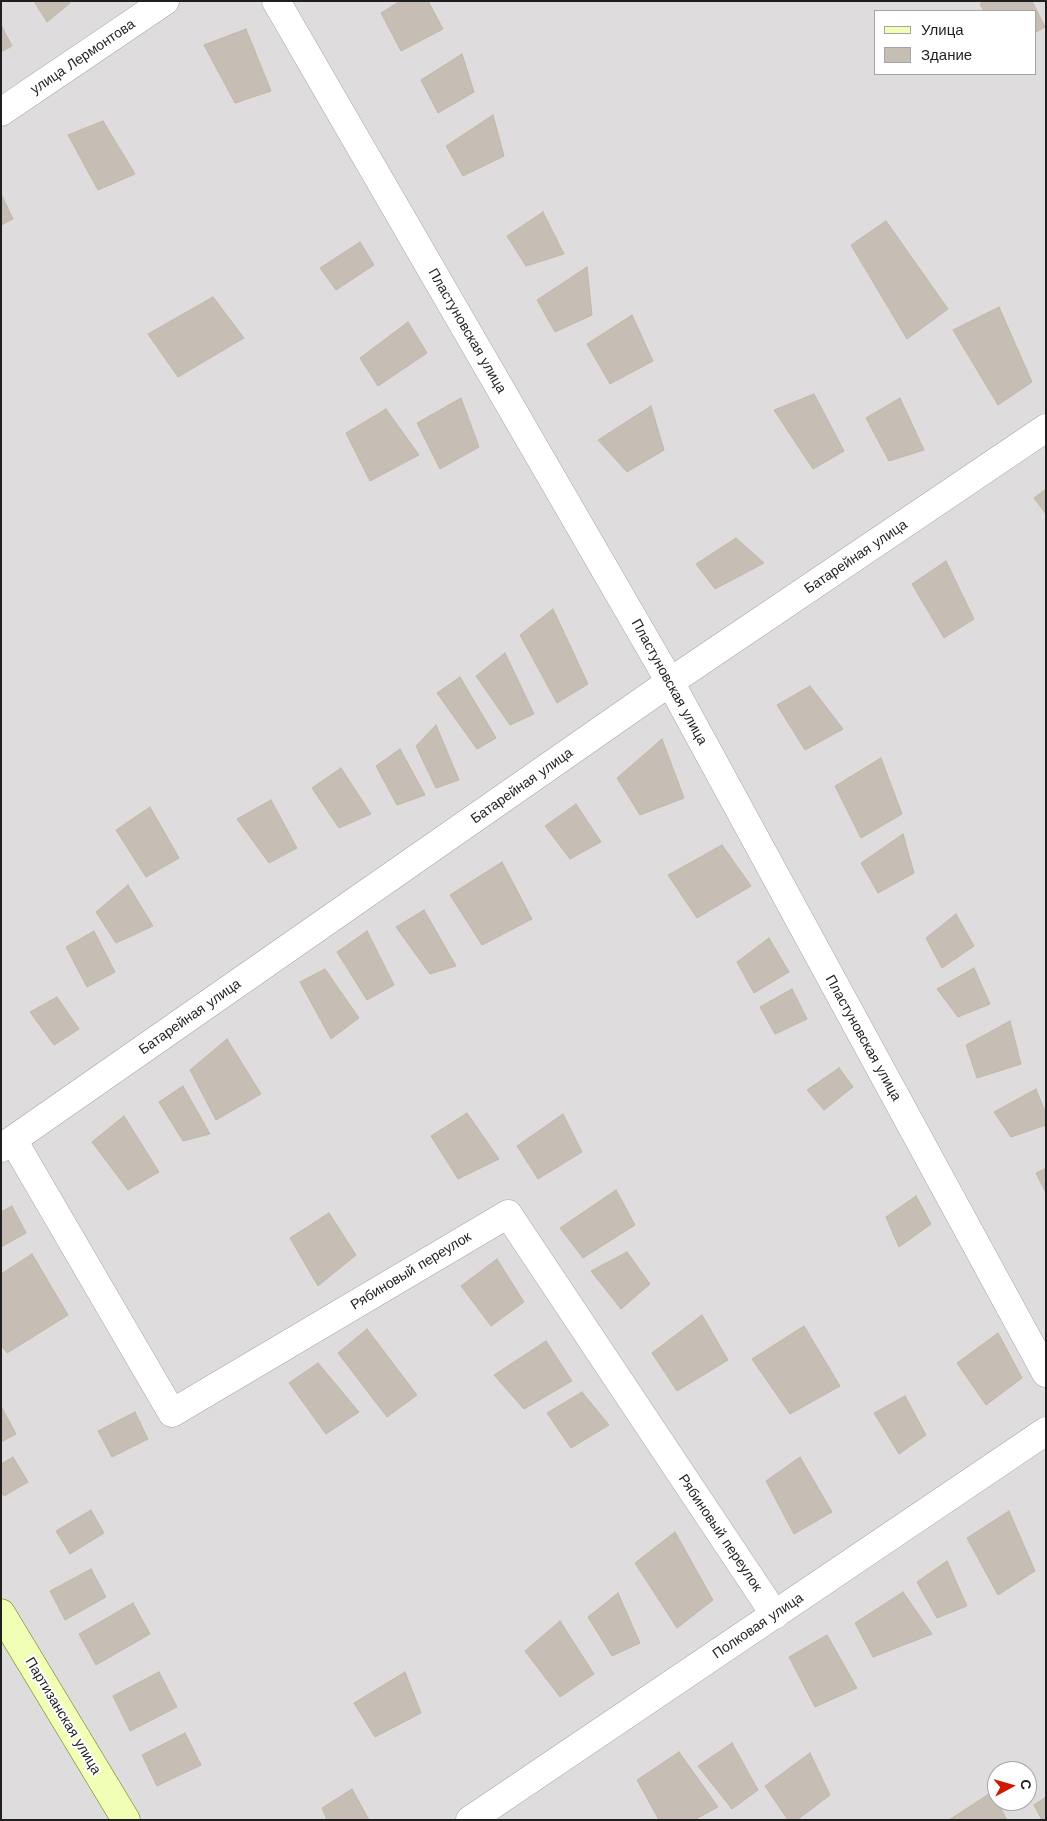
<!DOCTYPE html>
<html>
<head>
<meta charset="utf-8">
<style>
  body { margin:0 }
  #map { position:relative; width:1047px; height:1821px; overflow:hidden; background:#f1eee5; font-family:"Work Sans",sans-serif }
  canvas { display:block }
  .frame { position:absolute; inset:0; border:2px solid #1f1f1f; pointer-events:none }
  .legend { position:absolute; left:874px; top:10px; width:162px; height:65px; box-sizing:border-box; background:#fff; border:1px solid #a5a5a5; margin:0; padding:6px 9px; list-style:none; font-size:15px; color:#1f1f1f }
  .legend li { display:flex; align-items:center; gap:10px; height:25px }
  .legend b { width:25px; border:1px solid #a5a5a5 }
  .north { position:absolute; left:987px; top:1761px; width:50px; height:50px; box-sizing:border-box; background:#fff; border:1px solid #a5a5a5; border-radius:50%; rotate:84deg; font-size:14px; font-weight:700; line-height:20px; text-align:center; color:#1f1f1f }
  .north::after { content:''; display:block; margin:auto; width:18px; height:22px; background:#cf1a00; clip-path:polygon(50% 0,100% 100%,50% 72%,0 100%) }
</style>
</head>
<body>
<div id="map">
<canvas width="1047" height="1821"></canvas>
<div class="frame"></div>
<ul class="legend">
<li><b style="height:6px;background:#f1feb6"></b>Улица</li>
<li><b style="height:14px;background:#c6beb4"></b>Здание</li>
</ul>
<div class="north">С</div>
</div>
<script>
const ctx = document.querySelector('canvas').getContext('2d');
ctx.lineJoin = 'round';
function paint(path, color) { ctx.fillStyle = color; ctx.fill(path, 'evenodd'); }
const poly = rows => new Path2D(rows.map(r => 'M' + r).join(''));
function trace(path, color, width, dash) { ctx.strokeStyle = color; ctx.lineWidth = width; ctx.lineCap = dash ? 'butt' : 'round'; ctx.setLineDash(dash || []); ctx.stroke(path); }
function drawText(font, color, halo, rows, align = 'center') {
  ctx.font = font + ' "Work Sans",sans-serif'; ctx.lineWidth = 4; ctx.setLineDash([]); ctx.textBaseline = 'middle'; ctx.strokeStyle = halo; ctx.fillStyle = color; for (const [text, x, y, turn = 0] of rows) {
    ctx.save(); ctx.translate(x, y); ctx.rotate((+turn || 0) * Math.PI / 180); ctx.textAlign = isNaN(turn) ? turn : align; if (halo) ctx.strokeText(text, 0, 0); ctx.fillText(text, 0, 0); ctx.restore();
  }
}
const residential = poly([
  [1,1,1046,1,1046,1820,1,1820],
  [876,11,1036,11,1036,74,876,74],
  [997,1771,1027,1771,1027,1801,997,1801]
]);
const building = poly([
  [34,1,70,1,70,3,47,22,34,1],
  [400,1,428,1,443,29,401,51,381,13,400,1],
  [984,1,1032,1,1045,27,1036,32,1036,11,984,11,980,4,984,1],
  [1,25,12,46,1,52,1,25],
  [246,29,271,91,235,103,204,45,246,29],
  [462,54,474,92,438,113,421,80,462,54],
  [493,115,504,156,463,176,446,146,493,115],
  [103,121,135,174,98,190,68,135,103,121],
  [1,194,13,219,1,225,1,194],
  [543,212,564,254,526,266,507,236,543,212],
  [886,221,948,309,907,339,851,245,886,221],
  [360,242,374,265,336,290,320,268,360,242],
  [587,267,592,315,555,332,537,300,587,267],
  [213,297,244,338,178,377,148,334,213,297],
  [999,307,1032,382,998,405,953,330,999,307],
  [632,315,653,361,610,384,587,344,632,315],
  [408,322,427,353,378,386,360,358,408,322],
  [814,394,844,451,813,469,774,410,814,394],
  [461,398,479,447,440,469,417,423,461,398],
  [900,398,924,450,889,461,866,418,900,398],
  [651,406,664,450,627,472,598,440,651,406],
  [386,409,419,455,370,481,346,433,386,409],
  [1046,489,1046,514,1034,498,1046,489],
  [736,538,764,563,715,589,696,564,736,538],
  [946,561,974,619,944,638,912,584,946,561],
  [553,609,588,684,557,703,520,635,553,609],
  [505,653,534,714,510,725,476,676,505,653],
  [460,677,496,738,477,749,437,693,460,677],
  [810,686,843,729,805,750,777,705,810,686],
  [436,725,459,780,436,788,416,746,436,725],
  [662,739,684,798,640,815,617,778,662,739],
  [400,749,425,795,397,805,376,766,400,749],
  [881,758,902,814,861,838,835,786,881,758],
  [341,768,371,814,339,828,312,788,341,768],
  [271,800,297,848,269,863,237,819,271,800],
  [576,804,601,842,570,859,545,826,576,804],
  [150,807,179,858,146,877,116,830,150,807],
  [903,834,914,873,878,893,861,863,903,834],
  [722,845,751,886,697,918,668,875,722,845],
  [502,862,532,919,482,945,450,895,502,862],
  [128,885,153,926,116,943,96,912,128,885],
  [424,910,456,966,430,974,396,927,424,910],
  [956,914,974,946,942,968,926,938,956,914],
  [94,931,115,972,87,987,66,947,94,931],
  [367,931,394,985,367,1000,337,952,367,931],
  [769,938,789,972,754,993,737,962,769,938],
  [974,968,990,1004,958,1017,937,989,974,968],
  [325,969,359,1018,331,1039,300,982,325,969],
  [792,989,807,1019,775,1034,760,1007,792,989],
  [57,997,79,1029,54,1045,30,1012,57,997],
  [1010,1021,1021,1064,977,1078,966,1045,1010,1021],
  [227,1039,261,1094,216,1120,190,1070,227,1039],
  [839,1068,853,1087,824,1110,807,1090,839,1068],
  [183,1086,210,1134,183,1141,159,1102,183,1086],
  [1036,1089,1046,1114,1046,1125,1011,1137,994,1112,1036,1089],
  [467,1113,499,1159,458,1179,431,1136,467,1113],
  [563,1114,582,1152,538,1179,517,1146,563,1114],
  [124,1116,159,1172,128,1190,92,1142,124,1116],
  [1046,1168,1046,1193,1036,1173,1046,1168],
  [616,1190,635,1225,583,1258,560,1228,616,1190],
  [916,1196,931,1224,899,1247,886,1217,916,1196],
  [12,1206,26,1233,1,1247,1,1212,12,1206],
  [329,1213,356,1255,318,1286,290,1238,329,1213],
  [627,1252,650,1284,621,1309,591,1271,627,1252],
  [32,1254,68,1315,7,1353,1,1345,1,1274,32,1254],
  [497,1259,524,1302,491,1326,461,1286,497,1259],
  [702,1315,728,1360,677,1391,652,1353,702,1315],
  [804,1326,840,1386,790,1414,752,1359,804,1326],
  [367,1329,417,1395,387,1417,338,1353,367,1329],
  [998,1333,1022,1378,986,1405,957,1363,998,1333],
  [546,1341,572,1381,524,1409,494,1375,546,1341],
  [318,1363,359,1412,326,1434,289,1383,318,1363],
  [582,1392,609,1425,571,1448,547,1413,582,1392],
  [905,1396,926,1435,899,1454,874,1413,905,1396],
  [1,1406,16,1434,1,1442,1,1406],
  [135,1412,148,1439,112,1457,98,1431,135,1412],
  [13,1457,28,1482,4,1496,1,1491,1,1464,13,1457],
  [800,1457,832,1512,794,1534,766,1481,800,1457],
  [91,1510,104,1533,70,1554,56,1531,91,1510],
  [1009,1511,1035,1571,998,1595,967,1538,1009,1511],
  [675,1532,713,1600,677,1628,635,1563,675,1532],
  [947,1561,967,1606,937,1618,917,1582,947,1561],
  [91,1569,106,1597,65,1620,50,1591,91,1569],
  [903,1592,932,1634,873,1657,855,1623,903,1592],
  [618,1593,640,1643,612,1656,588,1617,618,1593],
  [133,1603,150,1634,96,1665,79,1634,133,1603],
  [560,1621,594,1674,560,1697,525,1651,560,1621],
  [827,1635,857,1688,815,1707,789,1657,827,1635],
  [159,1672,177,1707,130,1731,113,1696,159,1672],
  [405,1672,421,1713,375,1737,354,1703,405,1672],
  [185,1733,201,1765,157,1786,142,1755,185,1733],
  [732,1743,758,1790,732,1809,698,1766,732,1743],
  [679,1752,718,1807,694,1820,659,1820,637,1780,679,1752],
  [810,1753,830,1795,797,1820,788,1820,765,1786,810,1753],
  [352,1789,369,1820,327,1820,322,1808,352,1789],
  [992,1792,1007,1820,949,1820,992,1792],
  [1046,1797,1046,1820,1042,1820,1034,1805,1046,1797]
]);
const street = poly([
  [276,1,670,682,1046,1373],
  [1,112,165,1],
  [13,1140,172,1413,508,1214,775,1615],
  [1,1148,670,682,1046,428],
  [470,1820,1046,1431]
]);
const secondary = poly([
  [1,1613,126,1820]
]);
const streetNames = [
  ["улица Лермонтова",83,57,-34],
  ["Пластуновская улица",467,331,60],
  ["Батарейная улица",856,557,-34],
  ["Пластуновская улица",669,682,61],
  ["Батарейная улица",522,786,-35],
  ["Батарейная улица",190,1017,-35],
  ["Пластуновская улица",863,1038,61],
  ["Рябиновый переулок",411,1271,-31],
  ["Рябиновый переулок",720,1533,56],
  ["Полковая улица",758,1626,-34],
  ["Партизанская улица",63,1716,59]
];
paint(residential, '#dedcdc');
paint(building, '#c6beb4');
trace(building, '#c4b7a6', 1);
trace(street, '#a6a6a6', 29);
trace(secondary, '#607d00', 29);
trace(street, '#fff', 28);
trace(secondary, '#f1feb6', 28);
drawText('14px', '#1f1f1f', '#fff', streetNames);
</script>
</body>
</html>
